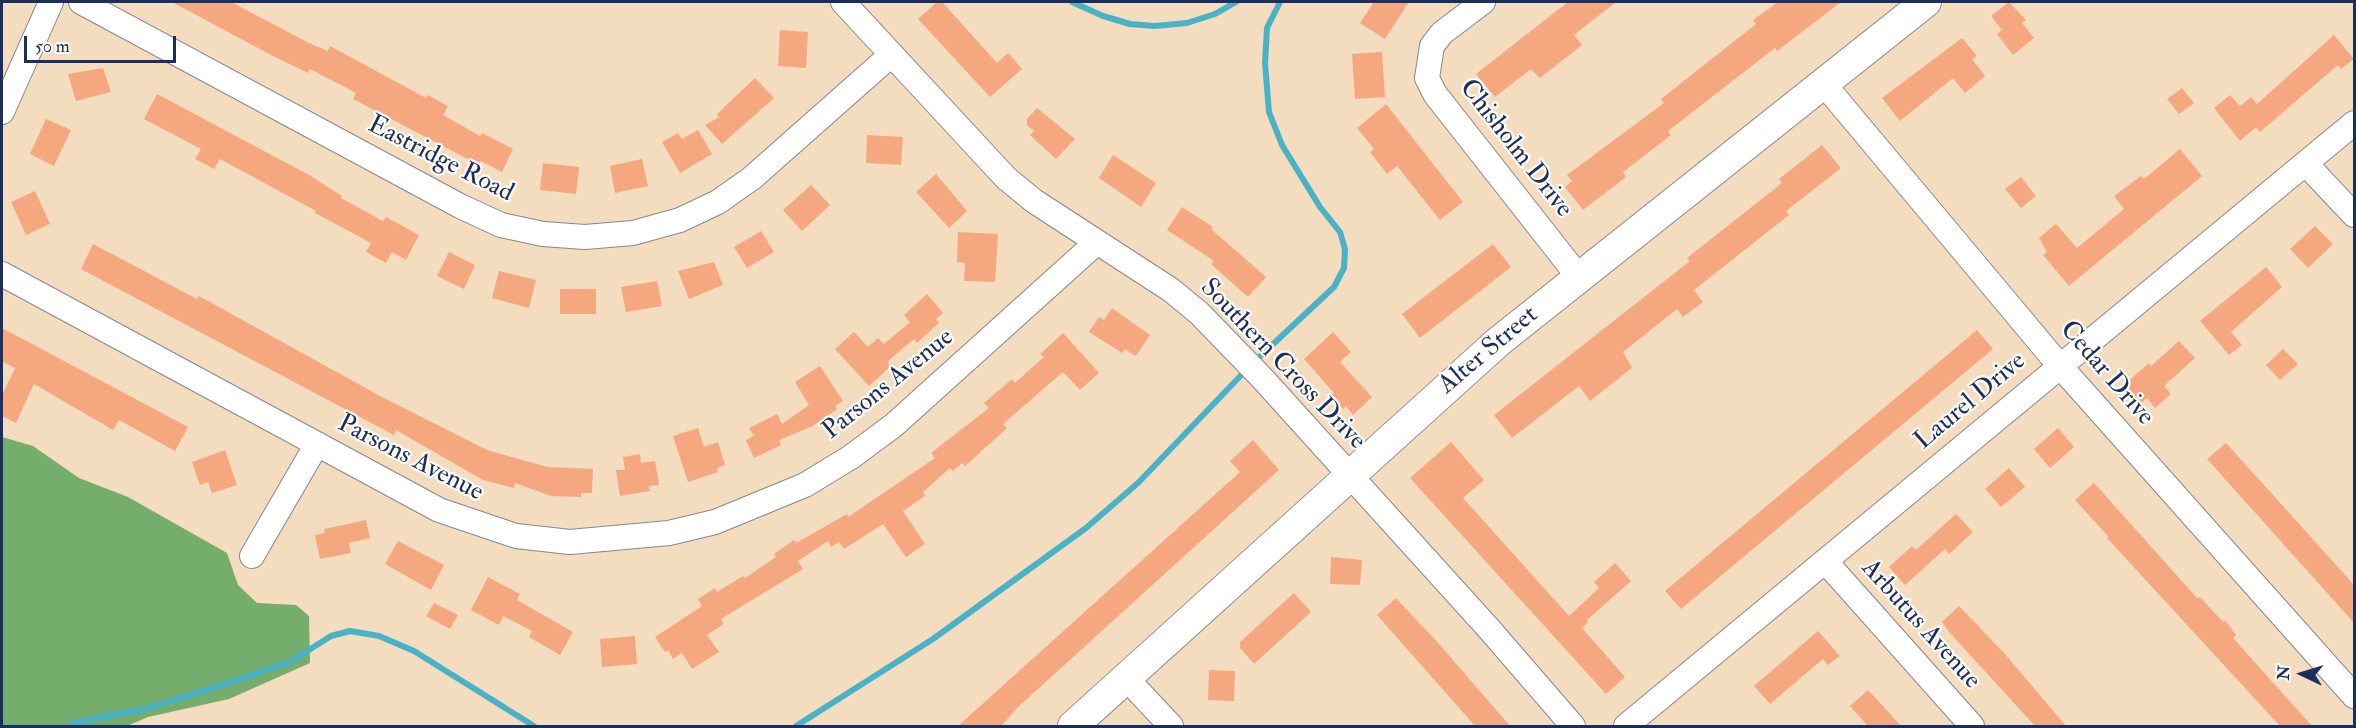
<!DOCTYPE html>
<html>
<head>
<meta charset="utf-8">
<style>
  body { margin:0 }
  #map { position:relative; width:2356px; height:728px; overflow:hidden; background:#f4dcbf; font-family:"IM FELL Double Pica",serif }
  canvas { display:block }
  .frame { position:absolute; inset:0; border:3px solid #1b2f5e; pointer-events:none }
  .north { position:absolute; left:2272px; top:644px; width:60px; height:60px; -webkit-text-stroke:4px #fdfcf7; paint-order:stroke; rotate:274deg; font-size:16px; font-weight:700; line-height:24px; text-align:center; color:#1b2f5e }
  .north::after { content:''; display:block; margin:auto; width:21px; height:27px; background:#1b2f5e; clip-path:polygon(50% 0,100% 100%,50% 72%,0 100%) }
  .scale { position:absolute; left:24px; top:36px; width:152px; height:27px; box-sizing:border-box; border:3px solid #1b2f5e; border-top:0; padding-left:8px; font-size:18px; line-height:21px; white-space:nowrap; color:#1b2f5e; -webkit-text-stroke:4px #fdfcf7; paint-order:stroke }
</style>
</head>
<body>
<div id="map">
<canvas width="2356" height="728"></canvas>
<div class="frame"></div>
<div class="north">N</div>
<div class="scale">50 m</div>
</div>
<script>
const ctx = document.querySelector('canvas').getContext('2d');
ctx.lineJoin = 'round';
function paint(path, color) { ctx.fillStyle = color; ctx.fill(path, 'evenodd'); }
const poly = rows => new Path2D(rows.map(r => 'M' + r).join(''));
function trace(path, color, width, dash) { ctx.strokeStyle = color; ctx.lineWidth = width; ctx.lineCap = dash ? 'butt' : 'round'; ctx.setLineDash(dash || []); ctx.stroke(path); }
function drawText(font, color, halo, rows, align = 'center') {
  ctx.font = font + ' "IM FELL Double Pica",serif'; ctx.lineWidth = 4.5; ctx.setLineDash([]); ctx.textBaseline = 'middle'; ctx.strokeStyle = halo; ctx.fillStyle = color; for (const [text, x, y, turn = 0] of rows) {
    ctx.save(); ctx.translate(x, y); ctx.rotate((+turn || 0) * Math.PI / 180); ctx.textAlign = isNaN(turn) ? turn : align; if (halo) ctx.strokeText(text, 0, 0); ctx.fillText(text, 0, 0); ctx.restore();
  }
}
const forest = poly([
  [2,437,33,446,79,478,128,497,227,553,238,585,257,603,296,605,309,616,310,663,229,699,148,717,127,726,2,726]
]);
const stream = poly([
  [1072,2,1103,16,1130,24,1155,26,1187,23,1215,14,1236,2],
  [1254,362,1334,287,1344,268,1345,249,1340,232,1320,207,1282,145,1269,112,1265,63,1267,28,1280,2],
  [70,726,77,722,145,709,216,687,290,662,331,636,350,631,379,636,414,651,534,726],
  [796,726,933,639,1086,528,1138,483,1247,369]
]);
const building = poly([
  [172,2,231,2,309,43,328,51,330,46,426,98,428,95,448,106,443,115,480,136,482,133,513,149,502,172,481,161,479,165,353,99,356,93,310,69,308,73,271,55],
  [937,2,942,2,997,63,1008,53,1022,69,990,97,918,19],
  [1374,2,1409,2,1385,39,1360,23],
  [1568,2,1616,2,1574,35,1582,45,1540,78,1531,69,1495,97,1476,74],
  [1778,2,1841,2,1777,51,1775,48,1668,131,1671,135,1623,172,1626,177,1583,210,1565,187,1572,181,1567,175,1664,103,1661,99,1756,24,1753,20],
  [2009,2,2026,20,2022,23,2034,38,2013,55,1997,34,2002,30,1991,16],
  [780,30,808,32,806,68,778,66],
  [2334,35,2354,59,2341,69,2338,65,2260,132,2256,127,2240,141,2214,108,2230,95,2240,106,2251,97,2257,104],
  [1962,38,1977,56,1972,59,1985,76,1965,93,1953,78,1900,121,1882,98],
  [1382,52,1385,97,1355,99,1352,54],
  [103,68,111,92,76,101,68,74],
  [755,78,774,98,722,144,705,125,719,117,717,114],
  [2182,88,2194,103,2179,114,2167,99],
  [157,94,309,175,342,196,341,198,383,221,386,217,419,235,406,260,392,252,386,263,366,252,371,243,315,213,316,211,220,159,214,169,195,159,201,149,144,119],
  [1386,104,1463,202,1440,220,1397,166,1387,174,1370,152,1374,149,1357,128],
  [1037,108,1075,139,1056,159,1030,135,1034,131,1027,125,1027,119],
  [46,119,71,130,54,166,30,154],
  [698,130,712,154,680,173,662,142,678,133,682,139],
  [867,135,903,137,901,165,866,163],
  [1822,145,1841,168,1786,211,1789,215,1694,290,1703,302,1683,317,1677,309,1623,352,1632,368,1590,401,1579,386,1512,438,1494,415,1690,261,1687,258,1782,183,1779,179],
  [2180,149,2202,176,2069,286,2043,255,2047,252,2039,238,2056,224,2077,248,2124,209,2114,196,2141,176,2144,179],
  [1113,155,1156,183,1141,207,1099,178],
  [642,159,648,186,615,193,610,166],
  [543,163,579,167,576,194,540,190],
  [936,174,967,211,949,228,916,192],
  [2021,177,2036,196,2021,208,2005,189],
  [811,185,830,205,802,231,783,210],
  [35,191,50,224,26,235,11,202],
  [1182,207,1213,227,1211,229,1266,277,1248,297,1211,264,1214,261,1167,230],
  [2315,226,2333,244,2308,268,2290,249],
  [761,231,774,252,747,268,734,247],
  [958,232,998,234,995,282,964,281,965,263,957,262],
  [93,244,197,299,199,296,380,396,487,450,547,467,593,469,592,493,581,493,581,497,551,496,515,483,514,488,483,480,396,430,394,435,81,269],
  [1493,244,1511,267,1420,338,1402,314],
  [449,252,475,265,464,289,437,276],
  [714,262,723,285,689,299,678,271],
  [2266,267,2282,287,2231,332,2242,345,2229,355,2200,321],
  [499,271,536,280,529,308,492,298],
  [657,281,662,306,626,312,621,287],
  [560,289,596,289,596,314,560,314],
  [927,294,943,313,936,319,939,323,917,343,914,339,887,362,891,366,869,386,835,349,854,332,868,347,878,338,884,344,910,322,904,315],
  [1112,308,1150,335,1136,356,1125,349,1122,353,1089,332,1099,317,1104,320],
  [2,328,188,427,175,451,119,420,113,430,34,384,16,423,2,416,2,395,15,368,2,361],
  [1977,330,1993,349,1681,609,1665,591],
  [1333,332,1351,352,1340,362,1372,397,1353,415,1346,406,1343,409,1330,396,1334,393,1304,359],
  [1063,333,1099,373,1080,390,1063,372,1003,424,1007,428,965,466,962,463,953,471,950,468,923,492,925,496,903,511,925,544,906,557,883,524,844,549,839,542,831,547,828,541,798,561,803,569,721,619,724,624,707,635,719,652,692,669,682,653,673,659,668,650,665,652,655,637,702,606,698,599,715,588,717,592,743,576,745,578,776,557,774,554,794,540,796,543,847,514,848,517,935,458,931,453,989,408,984,403,1012,379,1015,383,1044,357,1040,354],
  [2179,341,2195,358,2164,386,2171,394,2155,408,2147,398,2141,403,2125,384,2149,363,2151,366],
  [2283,349,2298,364,2280,380,2266,365],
  [820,366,843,401,835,406,837,409,813,426,779,440,781,445,754,458,746,440,754,436,749,428,777,414,782,424,809,405,795,382],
  [698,428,704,447,718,442,725,465,717,468,718,472,688,482,673,436],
  [2058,428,2074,447,2050,468,2034,449],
  [1253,440,1279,470,1017,708,1001,726,958,726,1240,472,1230,461],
  [1451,442,1484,480,1463,498,1569,616,1599,588,1594,582,1615,563,1631,581,1587,620,1588,622,1582,628,1625,677,1606,694,1410,478],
  [2226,443,2355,586,2355,624,2207,459],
  [225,450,237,485,212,493,208,482,200,485,192,462],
  [640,454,641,463,655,461,659,485,649,486,650,491,620,496,616,470,625,470,623,457],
  [2009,468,2025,487,2001,507,1985,489],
  [2094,483,2198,599,2200,597,2223,622,2225,620,2236,635,2233,638,2312,726,2280,726,2107,538,2108,536,2075,500],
  [1956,514,1973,532,1949,554,1945,549,1905,585,1889,567,1912,546,1916,550],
  [366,520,370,538,349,543,351,553,320,559,315,535,325,533,324,529],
  [398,541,444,565,431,590,385,564],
  [1331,557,1362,560,1360,585,1330,584],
  [488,577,520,594,517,600,573,632,560,655,529,637,532,631,503,616,499,625,471,610],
  [1294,593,1311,612,1254,664,1240,648,1240,642],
  [1396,598,1440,645,1510,726,1475,726,1438,684,1377,615],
  [434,603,458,615,450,629,426,616],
  [1959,606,2005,654,2066,726,2035,726,1949,632,1942,622],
  [1818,631,1840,656,1828,665,1823,659,1770,704,1754,686],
  [635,636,637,664,602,667,600,639],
  [1209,670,1235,671,1234,701,1208,700],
  [1868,690,1881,704,1901,726,1868,726,1850,706]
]);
const minor = poly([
  [81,2,460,206,501,225,543,234,585,237,633,233,680,220,718,202,752,178,891,55],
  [843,2,1006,178,1034,201,1171,290,1199,313,1262,378,1490,630,1573,726],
  [1483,2,1442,33,1432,46,1427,78,1435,94,1578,276],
  [1823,83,2059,365,2354,696],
  [2,112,51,2],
  [2306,164,2354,215],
  [2,274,439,510,516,536,570,542,669,533,715,522,805,485,851,457,894,425,1096,243],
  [252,556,317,444],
  [1825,561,1972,726],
  [1126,678,1171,726],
  [1626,726,2354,123]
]);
const tertiary = poly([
  [1073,726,1498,342,1926,2]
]);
const streetNames = [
  ["Chisholm Drive",1515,149,52],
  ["Eastridge Road",440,160,27],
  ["Alter Street",1489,351,-40],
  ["Southern Cross Drive",1282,365,46],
  ["Cedar Drive",2106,374,49],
  ["Parsons Avenue",889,385,-39],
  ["Laurel Drive",1971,402,-40],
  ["Parsons Avenue",410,459,27],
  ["Arbutus Avenue",1920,625,48]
];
paint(forest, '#74ad6c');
trace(stream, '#49b2c7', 6);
paint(building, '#f5a87f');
trace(minor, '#88868e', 26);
trace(tertiary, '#88868e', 32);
trace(minor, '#fff', 24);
trace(tertiary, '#fff', 30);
drawText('26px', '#1b2f5e', '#fdfcf7', streetNames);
</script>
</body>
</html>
